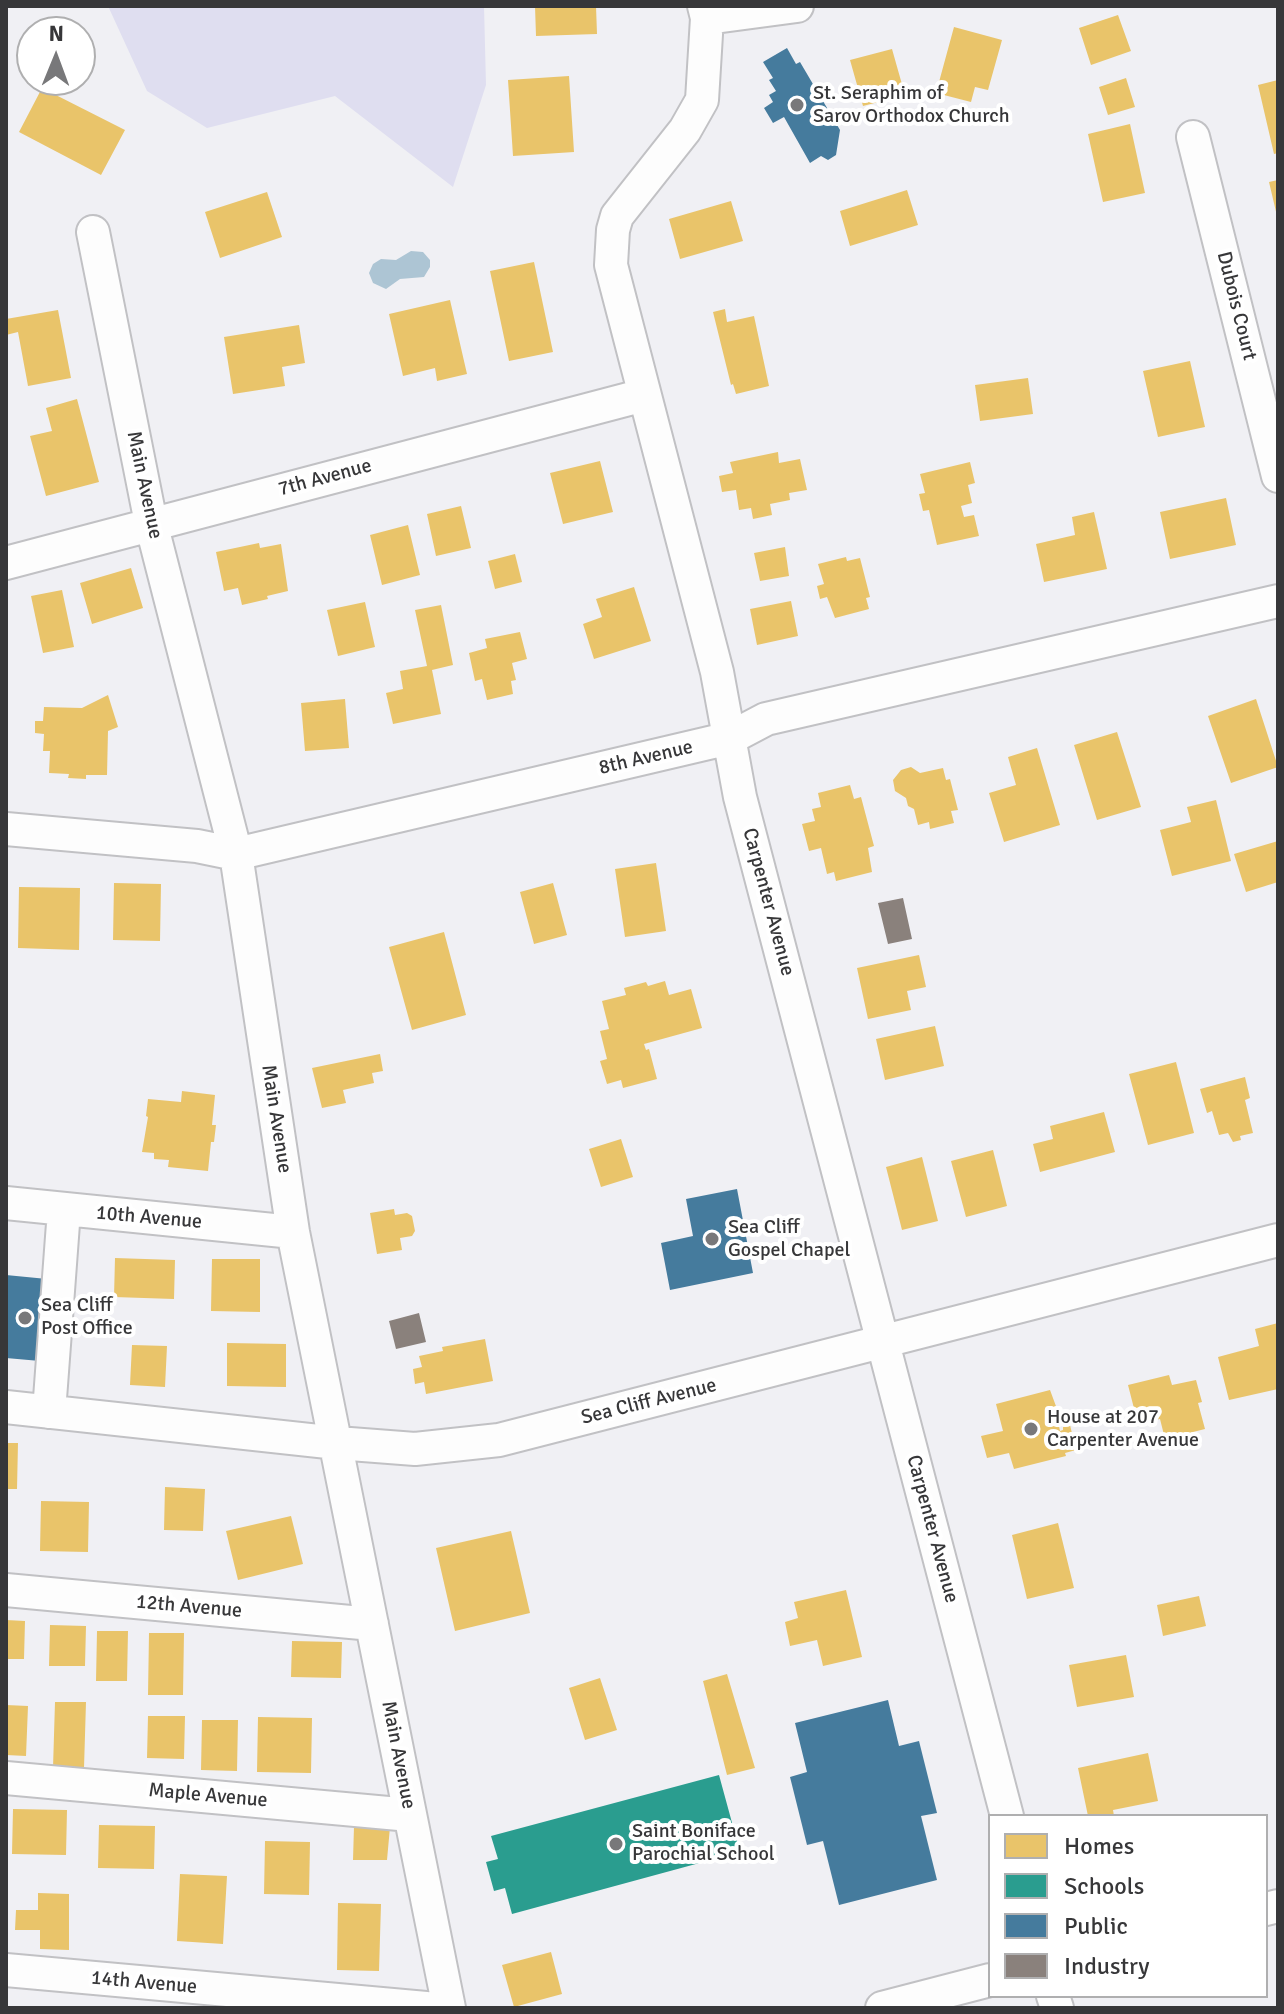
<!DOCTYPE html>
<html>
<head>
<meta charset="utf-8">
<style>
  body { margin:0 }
  #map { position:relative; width:1284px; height:2014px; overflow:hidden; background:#f0f0f4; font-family:Signika,sans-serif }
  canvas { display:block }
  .frame { position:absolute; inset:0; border:8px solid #373739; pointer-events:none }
  .legend { position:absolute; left:988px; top:1814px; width:280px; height:184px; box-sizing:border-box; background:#fff; border:2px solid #afafb0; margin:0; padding:10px 14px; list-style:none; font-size:24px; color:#373739 }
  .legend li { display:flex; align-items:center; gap:16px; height:40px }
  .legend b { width:40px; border:2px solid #afafb0 }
  .north { position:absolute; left:16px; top:16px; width:80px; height:80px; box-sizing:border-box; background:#fff; border:2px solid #afafb0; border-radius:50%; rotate:1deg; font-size:22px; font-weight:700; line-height:32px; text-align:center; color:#373739 }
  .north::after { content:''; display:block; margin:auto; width:28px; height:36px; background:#78787a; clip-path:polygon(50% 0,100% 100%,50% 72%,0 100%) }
</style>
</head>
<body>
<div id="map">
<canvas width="1284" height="2014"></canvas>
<div class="frame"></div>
<ul class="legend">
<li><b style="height:22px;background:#e9c46a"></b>Homes</li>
<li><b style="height:22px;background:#2a9d8f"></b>Schools</li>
<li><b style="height:22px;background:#457b9d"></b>Public</li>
<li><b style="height:22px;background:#8a817c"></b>Industry</li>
</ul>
<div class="north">N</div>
</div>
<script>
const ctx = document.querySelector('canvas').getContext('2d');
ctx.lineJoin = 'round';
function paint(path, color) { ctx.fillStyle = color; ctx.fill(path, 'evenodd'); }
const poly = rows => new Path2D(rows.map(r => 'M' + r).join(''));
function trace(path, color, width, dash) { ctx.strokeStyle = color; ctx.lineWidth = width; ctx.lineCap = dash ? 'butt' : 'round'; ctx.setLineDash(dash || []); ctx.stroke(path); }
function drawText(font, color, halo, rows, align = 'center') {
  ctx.font = font + ' Signika,sans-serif'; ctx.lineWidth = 8; ctx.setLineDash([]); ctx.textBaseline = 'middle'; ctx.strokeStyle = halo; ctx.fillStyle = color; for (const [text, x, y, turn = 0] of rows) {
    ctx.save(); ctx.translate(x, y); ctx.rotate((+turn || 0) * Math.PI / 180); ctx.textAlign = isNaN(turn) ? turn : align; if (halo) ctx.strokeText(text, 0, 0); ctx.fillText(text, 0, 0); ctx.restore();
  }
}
const green = poly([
  [108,6,484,6,486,85,453,187,335,96,207,128,147,91]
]);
const water = poly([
  [411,251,423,252,430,260,430,267,424,277,400,279,386,289,373,283,369,273,373,264,381,259,396,260]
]);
const homes = poly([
  [535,6,596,6,597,34,536,36],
  [1118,15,1131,51,1091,65,1079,28],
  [954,27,1002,40,988,90,975,87,971,102,936,93],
  [892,49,905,95,863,106,850,60],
  [569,76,574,152,513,156,508,80],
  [1126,78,1135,107,1108,115,1099,87],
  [1278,80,1278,153,1274,154,1258,85],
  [42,88,125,130,101,175,19,132],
  [1130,124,1145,193,1103,202,1088,134],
  [1278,180,1278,215,1277,216,1269,182],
  [907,190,918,225,850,246,840,211],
  [267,192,282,237,220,258,205,212],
  [731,201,743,241,680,259,669,219],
  [534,262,553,352,509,361,490,271],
  [450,300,467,374,437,381,435,368,403,376,389,314],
  [725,309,727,322,754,316,769,386,736,394,733,384,731,385,713,312],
  [58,310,71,378,28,386,18,332,6,335,6,319],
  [299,325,305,363,282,367,285,386,233,394,224,337],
  [1190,361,1205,427,1158,437,1143,371],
  [1028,378,1033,414,980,421,975,385],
  [77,399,99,482,46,496,30,436,52,431,46,408],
  [778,452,779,463,800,459,807,490,789,493,790,500,770,504,772,515,753,519,751,508,739,510,736,490,722,492,719,476,733,473,730,462],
  [600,461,613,512,563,524,550,473],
  [970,462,975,483,968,485,972,503,961,506,964,517,974,515,979,536,937,545,929,510,923,511,919,494,925,493,920,474],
  [1226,498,1236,545,1170,559,1160,512],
  [461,506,471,548,436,556,427,514],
  [1094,512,1107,569,1044,582,1036,544,1075,535,1072,517],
  [408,525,420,575,382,585,370,535],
  [259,543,260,548,281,544,288,591,267,596,268,599,242,605,238,588,224,591,216,552],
  [785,547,789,576,760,581,754,553],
  [515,554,522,582,495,589,488,561],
  [846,557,847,561,860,558,870,597,866,598,869,609,835,618,827,597,820,599,817,586,824,584,818,564],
  [131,568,143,608,92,624,80,583],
  [634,587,651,641,594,659,583,624,602,617,596,599],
  [62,590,74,647,43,653,31,596],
  [791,601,798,636,757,645,750,609],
  [365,602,375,647,338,656,327,610],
  [441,605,453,665,432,670,441,714,393,724,386,693,403,689,400,671,427,666,415,610],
  [520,632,527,659,512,663,516,680,511,681,513,694,487,700,482,679,475,681,469,653,487,648,485,639],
  [108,695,118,727,108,731,107,775,86,775,86,779,68,778,69,774,49,773,50,751,43,751,44,734,35,733,35,721,43,721,44,707,82,708],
  [345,699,349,748,305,751,301,703],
  [1256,699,1278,767,1231,783,1208,716],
  [1117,732,1141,807,1097,820,1074,745],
  [1037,748,1060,825,1004,842,989,793,1016,785,1008,757],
  [911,767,920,773,943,768,946,780,950,779,958,810,951,811,954,823,930,829,929,822,918,825,914,809,908,806,906,798,895,791,893,780,901,770],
  [850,785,854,799,861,797,874,846,868,848,872,872,836,881,834,872,827,874,821,848,809,851,802,824,815,821,812,809,821,807,818,793],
  [1216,800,1231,861,1172,876,1160,830,1191,822,1187,807],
  [1278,841,1278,882,1246,892,1234,854],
  [656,863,666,931,625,937,615,869],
  [114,883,161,884,160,941,113,940],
  [553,883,567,935,534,944,520,892],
  [19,887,80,888,79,950,18,948],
  [444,932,466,1015,412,1030,389,947],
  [919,955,926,987,907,991,911,1010,868,1019,857,968],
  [665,981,669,995,691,989,702,1028,644,1044,646,1050,649,1049,657,1079,623,1088,621,1080,607,1084,600,1061,607,1059,600,1031,609,1029,602,1001,626,995,624,988,646,982,648,986],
  [935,1026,944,1066,885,1080,876,1039],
  [380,1054,383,1071,372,1073,374,1083,343,1090,346,1103,322,1108,312,1068],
  [1176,1062,1194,1133,1148,1145,1129,1074],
  [1245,1077,1250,1098,1245,1100,1253,1133,1240,1136,1241,1140,1233,1142,1228,1133,1219,1135,1212,1111,1207,1113,1200,1089],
  [182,1091,215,1095,212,1125,216,1125,214,1142,211,1142,208,1171,168,1167,169,1160,154,1159,154,1153,142,1152,148,1117,146,1116,148,1099,181,1102],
  [1104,1112,1115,1152,1040,1172,1033,1144,1053,1139,1050,1126],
  [621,1139,633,1177,601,1187,589,1149],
  [993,1150,1007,1206,966,1217,951,1161],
  [922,1157,938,1221,902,1230,886,1167],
  [394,1209,395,1215,407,1213,412,1216,415,1231,412,1236,400,1238,402,1250,377,1254,370,1213],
  [115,1258,175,1260,174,1299,114,1297],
  [212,1259,260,1259,260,1312,211,1311],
  [1278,1323,1278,1389,1229,1400,1218,1357,1259,1346,1255,1329],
  [485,1339,493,1381,426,1394,424,1382,415,1384,413,1369,422,1367,419,1356,443,1351,442,1347],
  [227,1343,286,1344,286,1387,227,1386],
  [132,1345,167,1346,165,1387,130,1385],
  [1169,1375,1172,1385,1196,1380,1202,1402,1198,1403,1205,1429,1165,1439,1160,1419,1138,1424,1128,1385],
  [1050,1390,1060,1417,1057,1417,1060,1431,1063,1430,1063,1427,1070,1425,1076,1450,1065,1453,1066,1456,1014,1469,1009,1453,987,1458,981,1436,1003,1431,996,1404],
  [6,1443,18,1443,17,1489,6,1489],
  [165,1487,205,1489,203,1531,164,1530],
  [41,1501,89,1502,88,1552,40,1551],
  [291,1516,303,1564,238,1580,226,1531],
  [1058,1523,1074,1588,1027,1599,1012,1535],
  [511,1531,530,1613,455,1631,436,1548],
  [846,1590,862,1657,823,1666,817,1640,790,1646,785,1622,798,1618,794,1602],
  [1199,1596,1206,1626,1163,1636,1157,1605],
  [6,1620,25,1621,24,1659,6,1659],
  [50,1625,86,1626,85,1666,49,1666],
  [97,1631,128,1631,127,1681,96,1681],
  [149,1633,184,1633,183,1695,148,1695],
  [292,1641,342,1642,341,1678,291,1677],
  [1126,1655,1134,1697,1077,1707,1069,1665],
  [727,1674,755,1768,727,1775,703,1681],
  [600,1678,617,1730,585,1740,569,1688],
  [55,1702,86,1702,84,1768,53,1768],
  [6,1705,28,1706,26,1756,6,1755],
  [148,1716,185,1716,184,1759,147,1758],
  [258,1717,312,1718,311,1773,257,1772],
  [202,1720,238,1720,237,1771,201,1770],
  [1148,1753,1158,1801,1113,1810,1114,1816,1088,1816,1078,1768],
  [13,1809,67,1810,66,1855,12,1854],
  [99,1825,155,1826,154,1869,98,1868],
  [354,1826,390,1827,387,1860,353,1860],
  [265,1841,310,1842,309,1895,264,1894],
  [180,1874,227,1876,223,1944,177,1941],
  [38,1893,69,1894,69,1950,40,1949,40,1930,15,1930,16,1910,38,1910],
  [338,1903,381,1904,379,1971,337,1970],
  [551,1952,562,1994,514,2007,502,1965]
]);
const schools = poly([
  [719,1775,740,1852,512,1914,505,1888,494,1891,486,1862,498,1859,491,1836]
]);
const public = poly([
  [787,48,796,64,800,62,840,130,836,155,828,160,821,156,810,163,784,117,773,123,764,108,773,102,769,95,776,91,769,80,773,78,763,62],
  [737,1189,753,1273,670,1290,661,1243,693,1236,686,1199],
  [6,1275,47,1279,40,1361,6,1358],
  [888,1700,899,1746,919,1741,937,1813,921,1816,937,1880,839,1905,823,1841,807,1845,790,1777,807,1772,795,1723]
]);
const industry = poly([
  [903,898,912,939,888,944,878,903],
  [419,1313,426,1342,396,1349,389,1321]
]);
const minor = poly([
  [704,6,707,18,702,100,685,130,617,216,613,230,611,265,717,672,740,797,1007,1816],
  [707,18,797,6],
  [1193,137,1278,476],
  [93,232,151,523,236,854,293,1232,449,2008],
  [6,563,644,395],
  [6,829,197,846,236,854,730,738,766,719,1278,601],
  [6,1203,293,1232],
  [6,1407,337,1443,415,1449,499,1440,1278,1240],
  [49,1412,64,1210],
  [6,1590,372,1624],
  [6,1778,410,1815],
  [1266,1909,1278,1906],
  [6,1970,426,2008],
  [1053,1996,1057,2008],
  [882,2008,990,1980]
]);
const markers = [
  [797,105,8,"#78787a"],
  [712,1239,8,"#78787a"],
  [25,1318,8,"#78787a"],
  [1031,1429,8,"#78787a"],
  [616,1844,8,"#78787a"]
];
const poiNames = [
  ["St. Seraphim of",813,94],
  ["Sarov Orthodox Church",813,117],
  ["Sea Cliff",728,1228],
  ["Gospel Chapel",728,1251],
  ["Sea Cliff",41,1306],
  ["Post Office",41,1329],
  ["House at 207",1047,1418],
  ["Carpenter Avenue",1047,1441],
  ["Saint Boniface",632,1832],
  ["Parochial School",632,1855]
];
const streetNames = [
  ["Dubois Court",1236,306,76],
  ["7th Avenue",325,478,-15],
  ["Main Avenue",144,485,78],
  ["8th Avenue",646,758,-13],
  ["Carpenter Avenue",768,902,75],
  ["Main Avenue",276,1119,81],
  ["10th Avenue",149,1218,5],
  ["Sea Cliff Avenue",649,1402,-14],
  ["Carpenter Avenue",932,1529,75],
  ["12th Avenue",189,1607,5],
  ["Main Avenue",398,1755,79],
  ["Maple Avenue",208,1796,5],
  ["14th Avenue",144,1983,5]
];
paint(green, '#dfdef0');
paint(water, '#adc5d4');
paint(homes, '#e9c46a');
paint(schools, '#2a9d8f');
paint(public, '#457b9d');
paint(industry, '#8a817c');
trace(minor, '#c1c1c4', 36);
trace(minor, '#fdfdfd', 32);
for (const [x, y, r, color] of markers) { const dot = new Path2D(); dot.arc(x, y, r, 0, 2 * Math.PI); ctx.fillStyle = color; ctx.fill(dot); trace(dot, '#fff', 3); }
drawText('20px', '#373739', '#fff', poiNames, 'left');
drawText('20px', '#373739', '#fff', streetNames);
</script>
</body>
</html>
